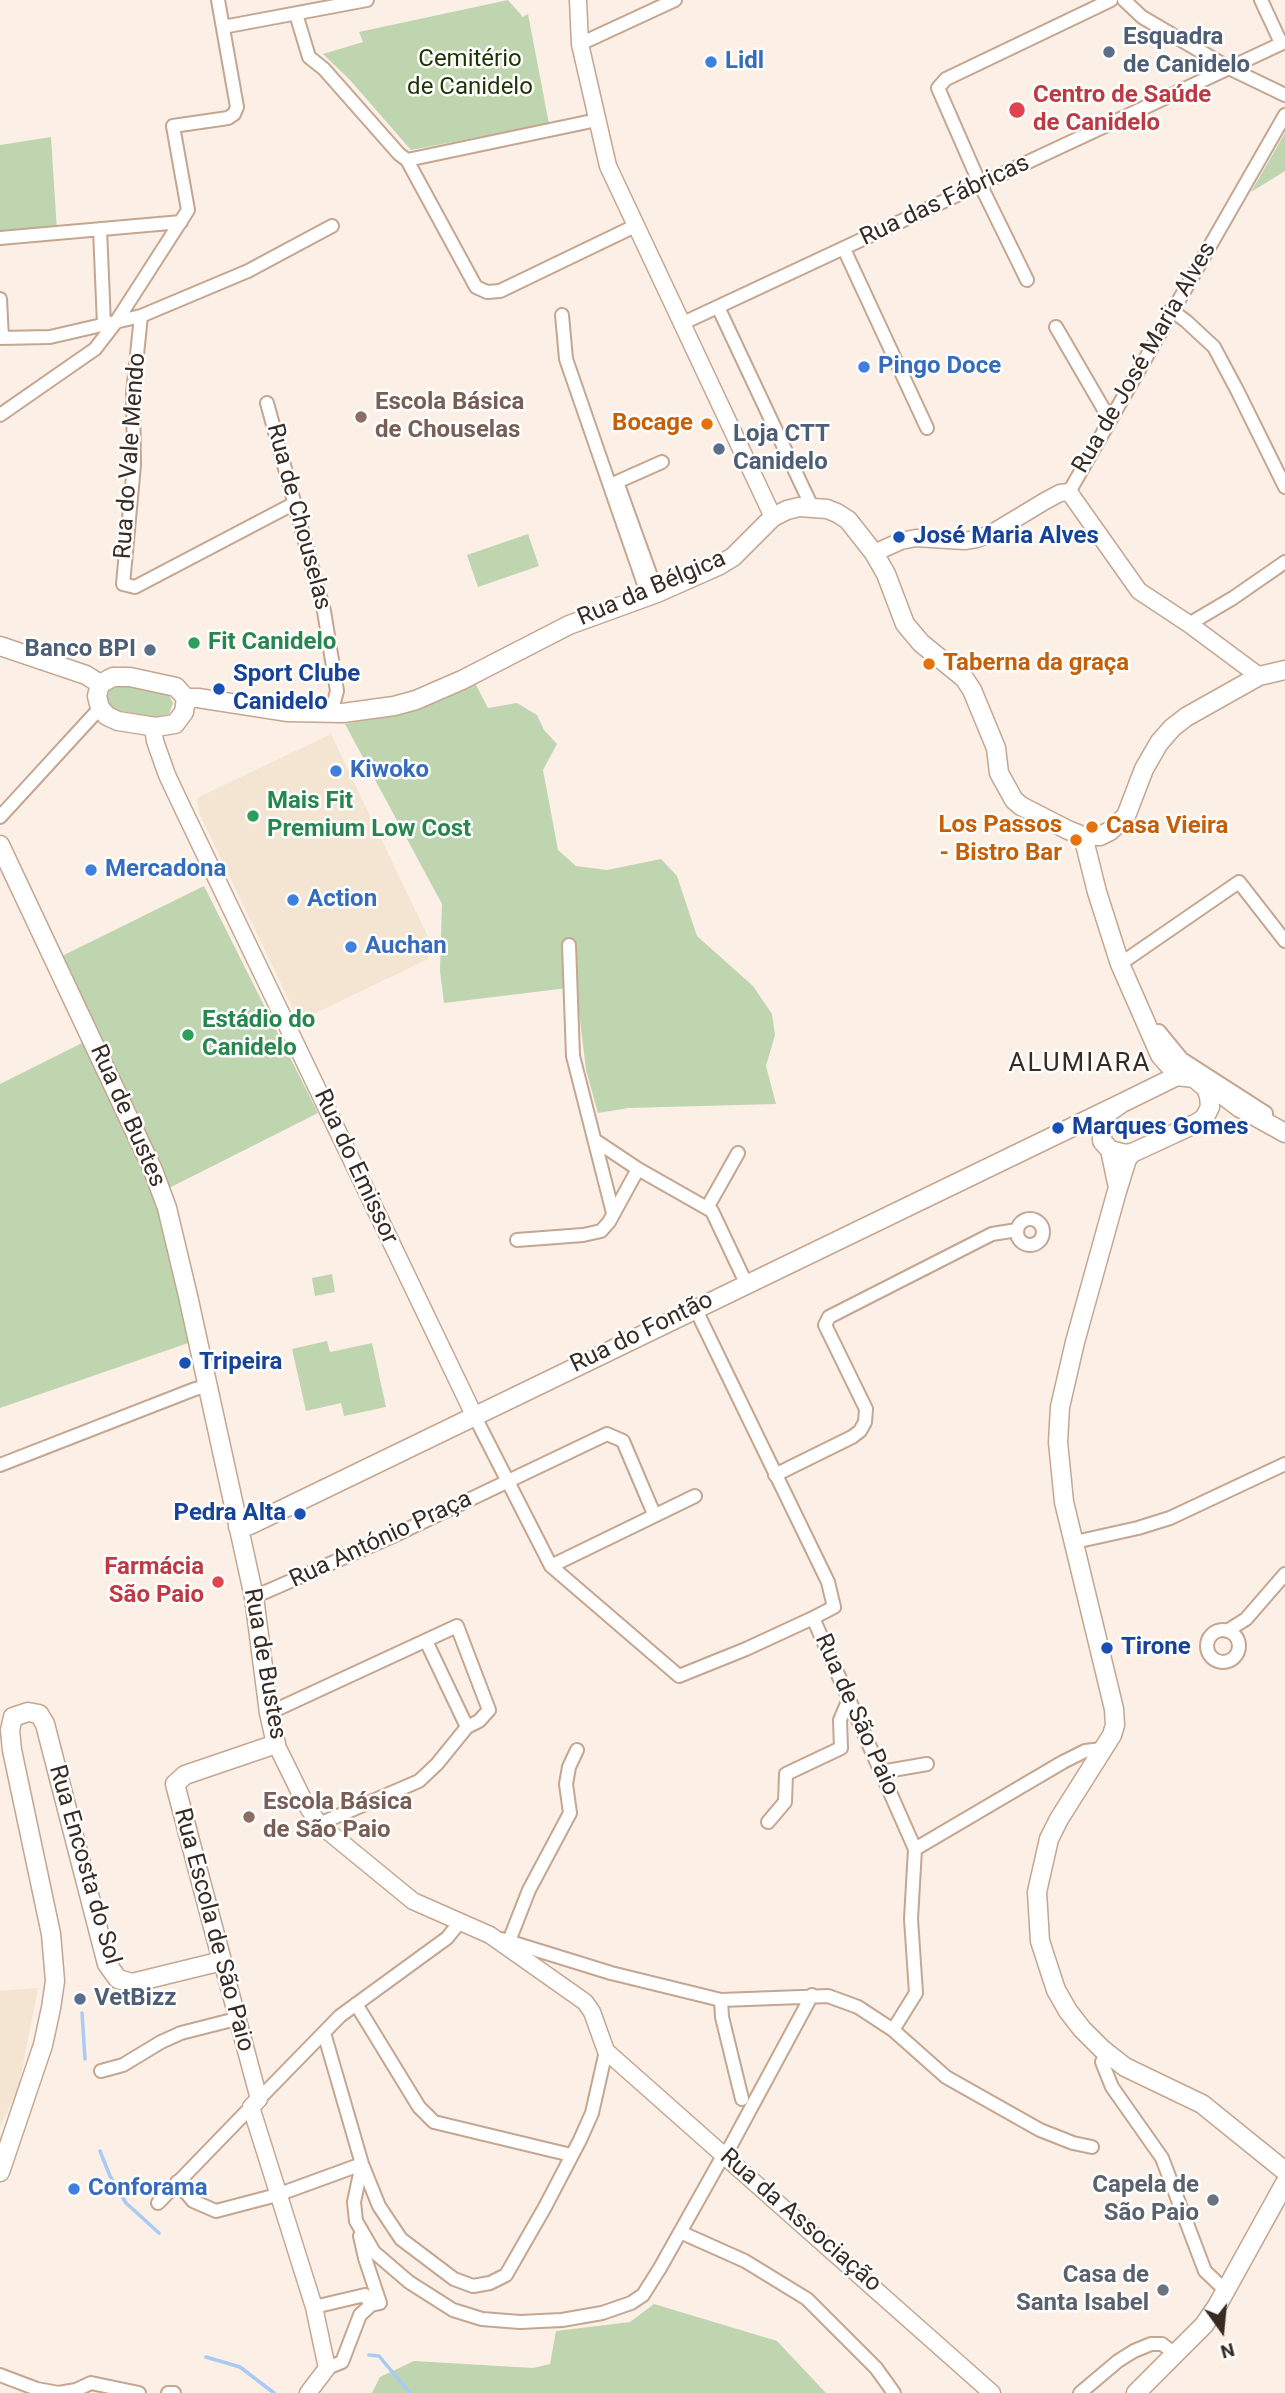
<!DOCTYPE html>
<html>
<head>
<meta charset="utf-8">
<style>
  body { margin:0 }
  #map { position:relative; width:1285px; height:2393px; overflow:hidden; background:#fbefe6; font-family:Roboto,sans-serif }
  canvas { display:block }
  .north { position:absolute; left:1187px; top:2295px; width:70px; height:70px; -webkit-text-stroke:5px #fefffe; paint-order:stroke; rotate:165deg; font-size:19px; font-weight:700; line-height:28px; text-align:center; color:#372b23 }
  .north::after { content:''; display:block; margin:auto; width:24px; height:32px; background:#372b23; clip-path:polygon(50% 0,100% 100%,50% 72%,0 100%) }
</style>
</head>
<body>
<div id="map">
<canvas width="1285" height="2393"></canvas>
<div class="north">N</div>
</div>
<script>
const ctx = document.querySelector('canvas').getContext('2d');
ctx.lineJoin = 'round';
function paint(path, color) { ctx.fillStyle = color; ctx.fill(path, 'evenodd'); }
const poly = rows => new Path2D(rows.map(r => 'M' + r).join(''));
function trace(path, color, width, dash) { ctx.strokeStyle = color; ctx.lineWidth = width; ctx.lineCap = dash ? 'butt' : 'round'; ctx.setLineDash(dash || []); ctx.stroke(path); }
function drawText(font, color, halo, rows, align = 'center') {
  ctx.font = font + ' Roboto,sans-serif'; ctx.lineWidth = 5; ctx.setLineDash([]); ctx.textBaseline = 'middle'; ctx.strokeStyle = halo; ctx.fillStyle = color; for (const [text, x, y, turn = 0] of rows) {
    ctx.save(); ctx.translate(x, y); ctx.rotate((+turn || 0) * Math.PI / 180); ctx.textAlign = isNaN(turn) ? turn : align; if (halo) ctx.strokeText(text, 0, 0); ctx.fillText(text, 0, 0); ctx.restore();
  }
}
const commercial = poly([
  [331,734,431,943,428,959,299,1021,200,815,197,798],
  [38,1988,18,2090,0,2126,0,1991]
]);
const green = poly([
  [508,0,523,17,528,14,549,124,411,150,350,80,323,54,363,42,359,32],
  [1285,133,1285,171,1251,192],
  [51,137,57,231,0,234,0,145],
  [528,534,539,566,478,587,467,555],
  [474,681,488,708,517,703,537,715,544,730,557,744,543,770,558,850,576,866,607,870,661,859,677,876,697,936,753,986,772,1014,775,1035,766,1066,776,1104,629,1108,598,1113,586,1070,576,987,444,1003,440,971,442,904,345,724,388,715],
  [118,683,168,693,173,703,169,714,158,718,116,710,109,704,107,695,112,686],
  [204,886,318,1113,169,1188,62,956],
  [86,1041,162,1191,194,1341,0,1408,0,1084],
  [332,1274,335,1292,315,1296,312,1278],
  [327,1341,330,1352,372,1343,386,1407,344,1416,341,1403,306,1411,292,1349],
  [654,2304,777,2341,826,2393,372,2393,380,2377,414,2361,533,2368,550,2364,556,2331,630,2322]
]);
const stream = poly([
  [82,2013,85,2059],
  [100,2151,110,2176,126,2203,159,2233],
  [369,2355,379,2356,410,2393],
  [206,2357,240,2367,274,2393]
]);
const minor = poly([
  [1124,0,1142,17,1229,68,1285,95],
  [1261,0,1281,43],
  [296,14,309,57,324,69,399,154,407,160,476,287,487,292,500,291,635,226],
  [223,27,367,0],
  [580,44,675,0],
  [407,160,597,120],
  [100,229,104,325],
  [0,238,181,222],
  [844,249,927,428],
  [1027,280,980,184,938,88,946,79,1111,0],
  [0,299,2,338],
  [718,307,812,507],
  [1171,310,1186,321,1214,347,1237,390,1285,487],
  [562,315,566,359,648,596],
  [141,316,133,393,134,465,123,584,135,587,295,503],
  [681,324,1285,42],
  [1056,327,1110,420],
  [0,338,50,337,141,316,248,271,332,226],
  [267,403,324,611,337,691,331,713],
  [0,415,95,349,116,322,188,210,173,126,228,118,234,114,237,107,218,0],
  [1069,492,1285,115],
  [657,593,617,482,662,462],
  [1189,624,1233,598,1285,562],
  [0,817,100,708],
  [569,945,573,1056,613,1213],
  [1120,964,1239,882,1285,941],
  [1159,1031,1182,1059,1266,1113],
  [596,1141,638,1169,712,1211,746,1283],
  [707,1208,738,1153],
  '1017 1232a13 13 0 1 1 26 0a13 13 0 1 1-26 0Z',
  [517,1240,583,1235,601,1231,609,1222,638,1169],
  [474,1415,551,1566,679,1676,746,1649,813,1618,834,1607,828,1582,695,1308],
  [0,1465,195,1389,207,1386],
  [775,1475,852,1437,860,1431,865,1422,866,1409,825,1325,829,1317,992,1234,1017,1230],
  [1075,1542,1138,1528,1170,1518,1285,1464],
  [551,1566,695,1496],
  [254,1597,391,1537,607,1434,623,1441,654,1514],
  [813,1618,915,1849,911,1919,916,1993,893,2030],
  '1207 1646a16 16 0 1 1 32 0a16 16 0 1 1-32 0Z',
  [1227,1631,1246,1619,1285,1574],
  [269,1713,457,1626,489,1710,479,1721,467,1727,426,1641],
  [881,1772,927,1764],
  [768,1822,785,1802,786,1774,841,1748,840,1720,849,1699],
  [319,1824,419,1781,437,1764,467,1727],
  [915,1849,1063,1762,1085,1751,1102,1749],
  [501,1939,611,1973,721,2000,828,1996,858,2007,893,2030,946,2077,1040,2130,1073,2143,1092,2147],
  [509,1941,529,1890,570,1813,566,1784,569,1767,577,1750],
  [721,2000,722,2017,742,2099],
  [356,2004,419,2107,434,2122,571,2155],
  [324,2033,362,2164,379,2206,401,2239,454,2279,473,2286,490,2283,506,2275,545,2207,580,2140,592,2113,606,2051],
  [1106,2052,1102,2062,1112,2087,1162,2158,1205,2271,1226,2291],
  [101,2071,123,2065,161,2042,181,2033,236,2019],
  [259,2099,340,2016,447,1938,460,1922],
  [362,2164,354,2202,356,2221,374,2252,409,2282,453,2310,482,2319,520,2322,562,2320,602,2313,631,2303,643,2295,660,2268,724,2154,730,2147,812,1995],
  [177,2182,193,2201,216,2211,277,2195,362,2164],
  [158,2203,251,2107],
  [680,2232,745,2261,807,2299,876,2368,894,2393],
  [314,2307,365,2295,371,2305],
  [327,2368,342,2362,360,2315,371,2305,380,2303,365,2258,360,2236],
  [0,2375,37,2389,59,2393],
  [59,2393,76,2390,91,2383,139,2393],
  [168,2393,174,2393],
  [1080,2393,1118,2361,1134,2351,1151,2344,1162,2344,1175,2354]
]);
const tertiary = poly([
  [578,0,580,44,608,166,773,517],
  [874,553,901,541,916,538,964,541,977,539,992,533,1045,501,1060,493,1069,492,1139,591,1189,624,1259,676],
  [153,727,155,741,167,775,184,811,474,1415],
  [276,1744,305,1803,319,1824,413,1901,490,1935,585,2002,592,2012,606,2051,992,2393],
  [222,1961,259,2099,251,2107,314,2307,327,2368,308,2393]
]);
const secondary = poly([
  [0,646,86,675,100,684],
  [113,677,130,677,176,687,186,698,184,712,175,724,156,727,118,721,107,716,100,708,97,696,100,684,113,677],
  [186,698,198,698,288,712,343,713,394,706,416,700,462,680,569,625,657,593,718,566,733,557,773,517,787,510,799,507,827,509,837,513,848,520,874,553,886,574,905,624,921,643,964,678,972,690,996,748,999,773,1014,800,1021,806,1068,830,1083,836,1100,836,1110,831,1126,816,1144,769,1159,743,1172,728,1186,717,1259,676,1285,670],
  [1083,836,1097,892,1120,964,1160,1055,1174,1071,1182,1076],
  [0,845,153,1170,167,1208,188,1296,254,1597,269,1713,276,1744,185,1775,175,1784,222,1961,132,1983,118,1979,107,1964,45,1724,39,1714,28,1712,13,1717,10,1730,12,1750,51,1934,55,1981,51,2008,43,2045,0,2172],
  [1204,1081,1240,1108,1285,1133],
  [1110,1150,1125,1154,1132,1153,1199,1122,1205,1117,1210,1107,1209,1096,1206,1088,1194,1078,1177,1076,1122,1103,1105,1115,1102,1125,1102,1141,1110,1150,1117,1183],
  [1132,1153,1127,1159,1117,1191,1075,1342,1060,1407,1058,1442,1064,1502,1114,1709,1115,1725,1112,1735,1059,1819,1049,1839,1037,1892,1040,1941,1056,1990,1068,2011,1082,2029,1102,2049,1125,2067,1202,2104,1285,2171],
  [238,1527,250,1525,1122,1103],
  [1136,2393,1204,2325,1217,2306,1285,2183]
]);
const markers = [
  [1109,52,7,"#5c6f8a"],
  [711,62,7,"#3f7fe0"],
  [1017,110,9,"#e0444e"],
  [864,367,7,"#3f7fe0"],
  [361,417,7,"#8d6e63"],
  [707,424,7,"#e8710a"],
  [719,449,7,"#5c6f8a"],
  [899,537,7,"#1a4fb4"],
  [194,643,7,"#2e9e5b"],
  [150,650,7,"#5c6f8a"],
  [929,664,7,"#e8710a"],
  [219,689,7,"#1a4fb4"],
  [336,771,7,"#3f7fe0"],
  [253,816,7,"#2e9e5b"],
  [1092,827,7,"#e8710a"],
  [1076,840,7,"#e8710a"],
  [91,870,7,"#3f7fe0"],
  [293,900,7,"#3f7fe0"],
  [351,947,7,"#3f7fe0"],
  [188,1035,7,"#2e9e5b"],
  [1058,1128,7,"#1a4fb4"],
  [185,1363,7,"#1a4fb4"],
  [300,1514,7,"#1a4fb4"],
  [218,1582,7,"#e0444e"],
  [1107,1648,7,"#1a4fb4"],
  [249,1817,7,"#8d6e63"],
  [80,1999,7,"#5c6f8a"],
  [74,2189,7,"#3f7fe0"],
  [1213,2200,7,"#6b7280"],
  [1163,2290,7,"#6b7280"]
];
const serviceNames = [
  ["Esquadra",1123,38],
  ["de Canidelo",1123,66],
  ["Loja CTT",733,435],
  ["Canidelo",733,463],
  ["Banco BPI",136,650,"right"],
  ["VetBizz",94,1999]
];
const parkNames = [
  ["Cemitério",470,60],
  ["de Canidelo",470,88]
];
const shopNames = [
  ["Lidl",725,62],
  ["Pingo Doce",878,367],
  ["Kiwoko",350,771],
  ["Mercadona",105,870],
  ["Action",307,900],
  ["Auchan",365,947],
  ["Conforama",88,2189]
];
const healthNames = [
  ["Centro de Saúde",1033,96],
  ["de Canidelo",1033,124],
  ["Farmácia",204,1568,"right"],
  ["São Paio",204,1596,"right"]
];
const streetNames = [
  ["Rua das Fábricas",945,201,-25],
  ["Rua de José Maria Alves",1145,358,-60],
  ["Rua do Vale Mendo",131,456,-86],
  ["Rua de Chouselas",298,517,75],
  ["Rua da Bélgica",652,589,-23],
  ["Rua de Bustes",127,1116,66],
  ["Rua do Emissor",355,1167,65],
  ["Rua do Fontão",642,1333,-26],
  ["Rua António Praça",381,1540,-25],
  ["Rua de Bustes",264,1664,80],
  ["Rua de São Paio",856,1715,66],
  ["Rua Encosta do Sol",84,1865,74],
  ["Rua Escola de São Paio",213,1930,75],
  ["Rua da Associação",800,2221,41]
];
const educationNames = [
  ["Escola Básica",375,403],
  ["de Chouselas",375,431],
  ["Escola Básica",263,1803],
  ["de São Paio",263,1831]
];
const foodNames = [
  ["Bocage",693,424],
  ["Taberna da graça",943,664,"left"],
  ["Los Passos",1062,826],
  ["- Bistro Bar",1062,854],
  ["Casa Vieira",1106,827,"left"]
];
const transitNames = [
  ["José Maria Alves",913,537],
  ["Sport Clube",233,675],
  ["Canidelo",233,703],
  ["Marques Gomes",1072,1128],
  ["Tripeira",199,1363],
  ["Pedra Alta",286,1514,"right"],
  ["Tirone",1121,1648]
];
const leisureNames = [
  ["Fit Canidelo",208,643],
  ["Mais Fit",267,802],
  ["Premium Low Cost",267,830],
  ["Estádio do",202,1021],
  ["Canidelo",202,1049]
];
const worshipNames = [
  ["Capela de",1199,2186],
  ["São Paio",1199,2214],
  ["Casa de",1149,2276],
  ["Santa Isabel",1149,2304]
];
const neighbourhoodNames = [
  ["ALUMIARA",1080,1064]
];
paint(commercial, '#f3e5d2');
paint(green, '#bfd5af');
trace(stream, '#a8caf5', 3.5);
trace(minor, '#c4a691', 16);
trace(tertiary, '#c4a691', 19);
trace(secondary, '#c4a691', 21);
trace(minor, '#fff', 12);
trace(tertiary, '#fff', 16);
trace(secondary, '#fff', 18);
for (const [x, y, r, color] of markers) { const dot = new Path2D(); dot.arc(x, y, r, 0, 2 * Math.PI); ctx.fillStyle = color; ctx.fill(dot); trace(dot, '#fefffe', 2.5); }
drawText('bold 24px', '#4e5e75', '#fefffe', serviceNames, 'left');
drawText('24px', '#1c3400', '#fefffe', parkNames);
drawText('bold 24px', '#366cbe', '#fefffe', shopNames, 'left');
drawText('bold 24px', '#be3a42', '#fefffe', healthNames, 'left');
drawText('24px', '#372b23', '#fefffe', streetNames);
drawText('bold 24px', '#785e54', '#fefffe', educationNames, 'left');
drawText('bold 24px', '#c56008', '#fefffe', foodNames, 'right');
drawText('bold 24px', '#164399', '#fefffe', transitNames, 'left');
drawText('bold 24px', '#27864d', '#fefffe', leisureNames, 'left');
drawText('bold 24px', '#5b616d', '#fefffe', worshipNames, 'right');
ctx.letterSpacing = '2px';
drawText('26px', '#372b23', '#fefffe', neighbourhoodNames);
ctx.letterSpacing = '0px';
</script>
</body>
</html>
